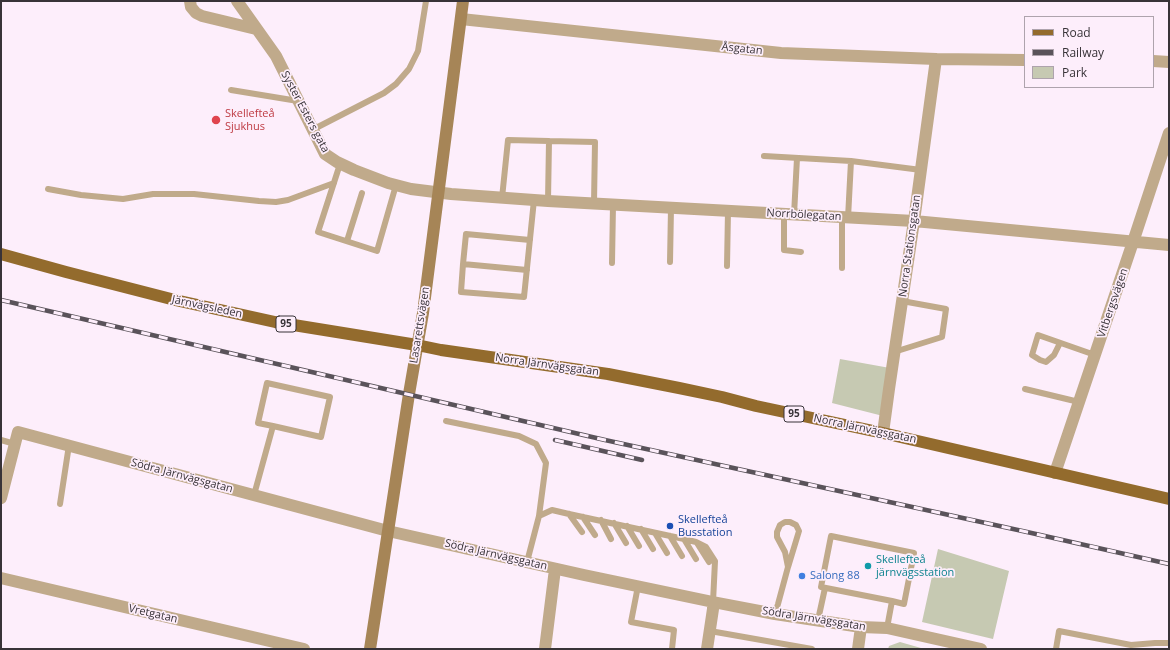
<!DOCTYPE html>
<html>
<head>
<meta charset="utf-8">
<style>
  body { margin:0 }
  #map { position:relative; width:1170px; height:650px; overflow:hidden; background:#fdeefb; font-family:"Open Sans",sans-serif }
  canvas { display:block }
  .frame { position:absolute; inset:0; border:2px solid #383338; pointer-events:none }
  .legend { position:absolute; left:1024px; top:16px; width:130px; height:72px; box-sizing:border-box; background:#fdeefb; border:1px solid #aea3ad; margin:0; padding:5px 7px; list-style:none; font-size:12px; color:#383338 }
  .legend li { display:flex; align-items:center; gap:8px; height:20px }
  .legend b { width:20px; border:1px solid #aea3ad }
</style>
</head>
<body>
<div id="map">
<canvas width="1170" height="650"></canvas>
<div class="frame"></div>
<ul class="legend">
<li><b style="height:5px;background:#936b2d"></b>Road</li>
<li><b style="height:5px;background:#5a535a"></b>Railway</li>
<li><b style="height:11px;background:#c6c9b2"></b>Park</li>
</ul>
</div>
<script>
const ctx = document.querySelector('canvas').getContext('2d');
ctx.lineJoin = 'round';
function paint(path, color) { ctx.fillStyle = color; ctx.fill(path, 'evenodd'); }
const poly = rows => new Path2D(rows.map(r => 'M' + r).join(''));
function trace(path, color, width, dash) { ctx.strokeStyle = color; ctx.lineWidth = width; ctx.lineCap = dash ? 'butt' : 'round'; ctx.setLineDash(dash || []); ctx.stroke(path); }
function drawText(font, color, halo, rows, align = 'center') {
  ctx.font = font + ' "Open Sans",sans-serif'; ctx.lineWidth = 3.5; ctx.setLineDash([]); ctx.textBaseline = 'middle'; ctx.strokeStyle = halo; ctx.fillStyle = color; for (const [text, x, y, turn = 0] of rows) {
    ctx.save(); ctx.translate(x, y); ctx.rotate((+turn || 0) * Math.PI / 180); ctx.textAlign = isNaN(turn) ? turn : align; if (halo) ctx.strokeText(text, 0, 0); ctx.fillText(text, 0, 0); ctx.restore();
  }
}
const green = poly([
  [840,359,890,368,883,416,832,403],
  [938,549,1009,571,993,639,922,622],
  [900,642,921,648,927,649,888,649,889,646]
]);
const lane = poly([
  [231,90,298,101],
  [312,130,384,93,396,84,409,69,418,51,426,1],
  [764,156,851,161,848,218],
  [851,161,921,170],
  [340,164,318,232,377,251,396,185],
  [48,189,81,195,123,199,153,194,194,194,259,201,276,202,288,200,334,183],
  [502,198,508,140,549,141],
  [548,201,549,141,595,142,594,203],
  [784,214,784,250,801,252],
  [794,215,797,158],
  [842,217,842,268],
  [347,241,362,193],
  [670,262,671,208],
  [612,263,613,205],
  [463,264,461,292,524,297,534,200],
  [727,266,728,211],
  [527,270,463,264,466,234,530,240],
  [1060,343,1054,355,1046,362,1040,360,1032,355,1038,335,1095,355],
  [894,352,942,337,946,309,902,301],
  [1025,389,1079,402],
  [446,421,519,436,536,444,546,463,539,516],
  [1,440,15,444],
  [254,495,273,426,321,437,330,397,267,383,258,423,273,426],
  [60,504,69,445],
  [569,514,582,532],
  [583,517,595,535],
  [601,520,611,539],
  [614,523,626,543],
  [627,526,639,546],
  [641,529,653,549],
  [655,533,667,553],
  [670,536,682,556],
  [684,539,696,559],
  [697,543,709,562],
  [527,562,539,516,552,510,569,514,684,539,696,542,706,547,715,561,713,602],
  [638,586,631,622,674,630,672,649],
  [775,614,778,604,788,567,789,564,799,531,796,525,790,522,785,522,780,525,777,532,777,537,785,552,788,567],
  [818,620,825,588],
  [887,628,892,601,904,604,914,553,831,536,821,587,892,601],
  [710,631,812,649],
  [1056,649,1059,631,1131,645,1155,643,1169,643]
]);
const street = poly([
  [190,1,191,7,196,13,202,16,256,29],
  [237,1,276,56,325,154,337,162,354,170,388,183,411,189,451,194,548,201,914,221,1169,245],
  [461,19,781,53,936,59,1025,60],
  [1153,61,1169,62],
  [883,433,889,389,914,221,936,59],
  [1055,473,1136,233,1169,133],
  [1,498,18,432,388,531,584,575,713,602,775,614,861,627,887,628,981,649],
  [1,578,304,649],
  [545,649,555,569],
  [707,649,713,609,713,602],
  [858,649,861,627]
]);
const secondary = poly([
  [370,649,409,394,423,313,463,1]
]);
const primary = poly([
  [1,254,66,272,175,300,275,322,417,345,441,350,608,374,679,388,722,397,756,406,883,433,1169,499]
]);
const rail = poly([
  [1,300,605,440,1027,532,1169,564],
  [555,440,642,460]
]);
const markers = [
  [216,120,5,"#e0444e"],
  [670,526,4,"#1a4fb4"],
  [868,566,4,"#0f9aa8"],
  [802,576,4,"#3f7fe0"]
];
const shields = [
  [286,324,20],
  [794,414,20]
];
const shieldNames = [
  ["95",286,324],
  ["95",794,414]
];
const streetNames = [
  ["Åsgatan",742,49,6],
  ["Syster Esters gata",305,112,62],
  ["Norrbölegatan",804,215,3],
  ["Norra Stationsgatan",910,246,-82],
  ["Vitbergsvägen",1113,303,-71],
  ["Järnvägsleden",207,307,12],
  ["Lasarettsvägen",420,325,-81],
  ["Norra Järnvägsgatan",547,365,8],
  ["Norra Järnvägsgatan",865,429,12],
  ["Södra Järnvägsgatan",182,476,15],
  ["Södra Järnvägsgatan",496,555,13],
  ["Vretgatan",153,614,13],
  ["Södra Järnvägsgatan",814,619,9]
];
const healthNames = [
  ["Skellefteå",225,114],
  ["Sjukhus",225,127]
];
const transitNames = [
  ["Skellefteå",678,520],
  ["Busstation",678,533]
];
const cultureNames = [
  ["Skellefteå",876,560],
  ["järnvägsstation",876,573]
];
const shopNames = [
  ["Salong 88",810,576]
];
paint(green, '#c6c9b2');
trace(lane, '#c0aa8b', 6);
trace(street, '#c0aa8b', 12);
trace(secondary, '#a68557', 12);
trace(primary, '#936b2d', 12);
trace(rail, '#5a535a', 4.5);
trace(rail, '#fdeefb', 3, [9]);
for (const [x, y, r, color] of markers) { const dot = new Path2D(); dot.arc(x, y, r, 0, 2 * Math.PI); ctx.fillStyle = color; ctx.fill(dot); trace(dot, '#fdeefb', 1.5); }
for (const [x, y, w] of shields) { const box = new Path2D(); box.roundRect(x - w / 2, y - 8, w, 16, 3); ctx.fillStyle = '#fdeefb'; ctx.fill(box); trace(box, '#383338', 1); }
drawText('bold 10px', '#383338', null, shieldNames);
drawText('11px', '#383338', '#fdeefb', streetNames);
drawText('11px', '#be3a42', '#fdeefb', healthNames, 'left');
drawText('11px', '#164399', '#fdeefb', transitNames, 'left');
drawText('11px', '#0d838f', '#fdeefb', cultureNames, 'left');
drawText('11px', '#366cbe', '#fdeefb', shopNames, 'left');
</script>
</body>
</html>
